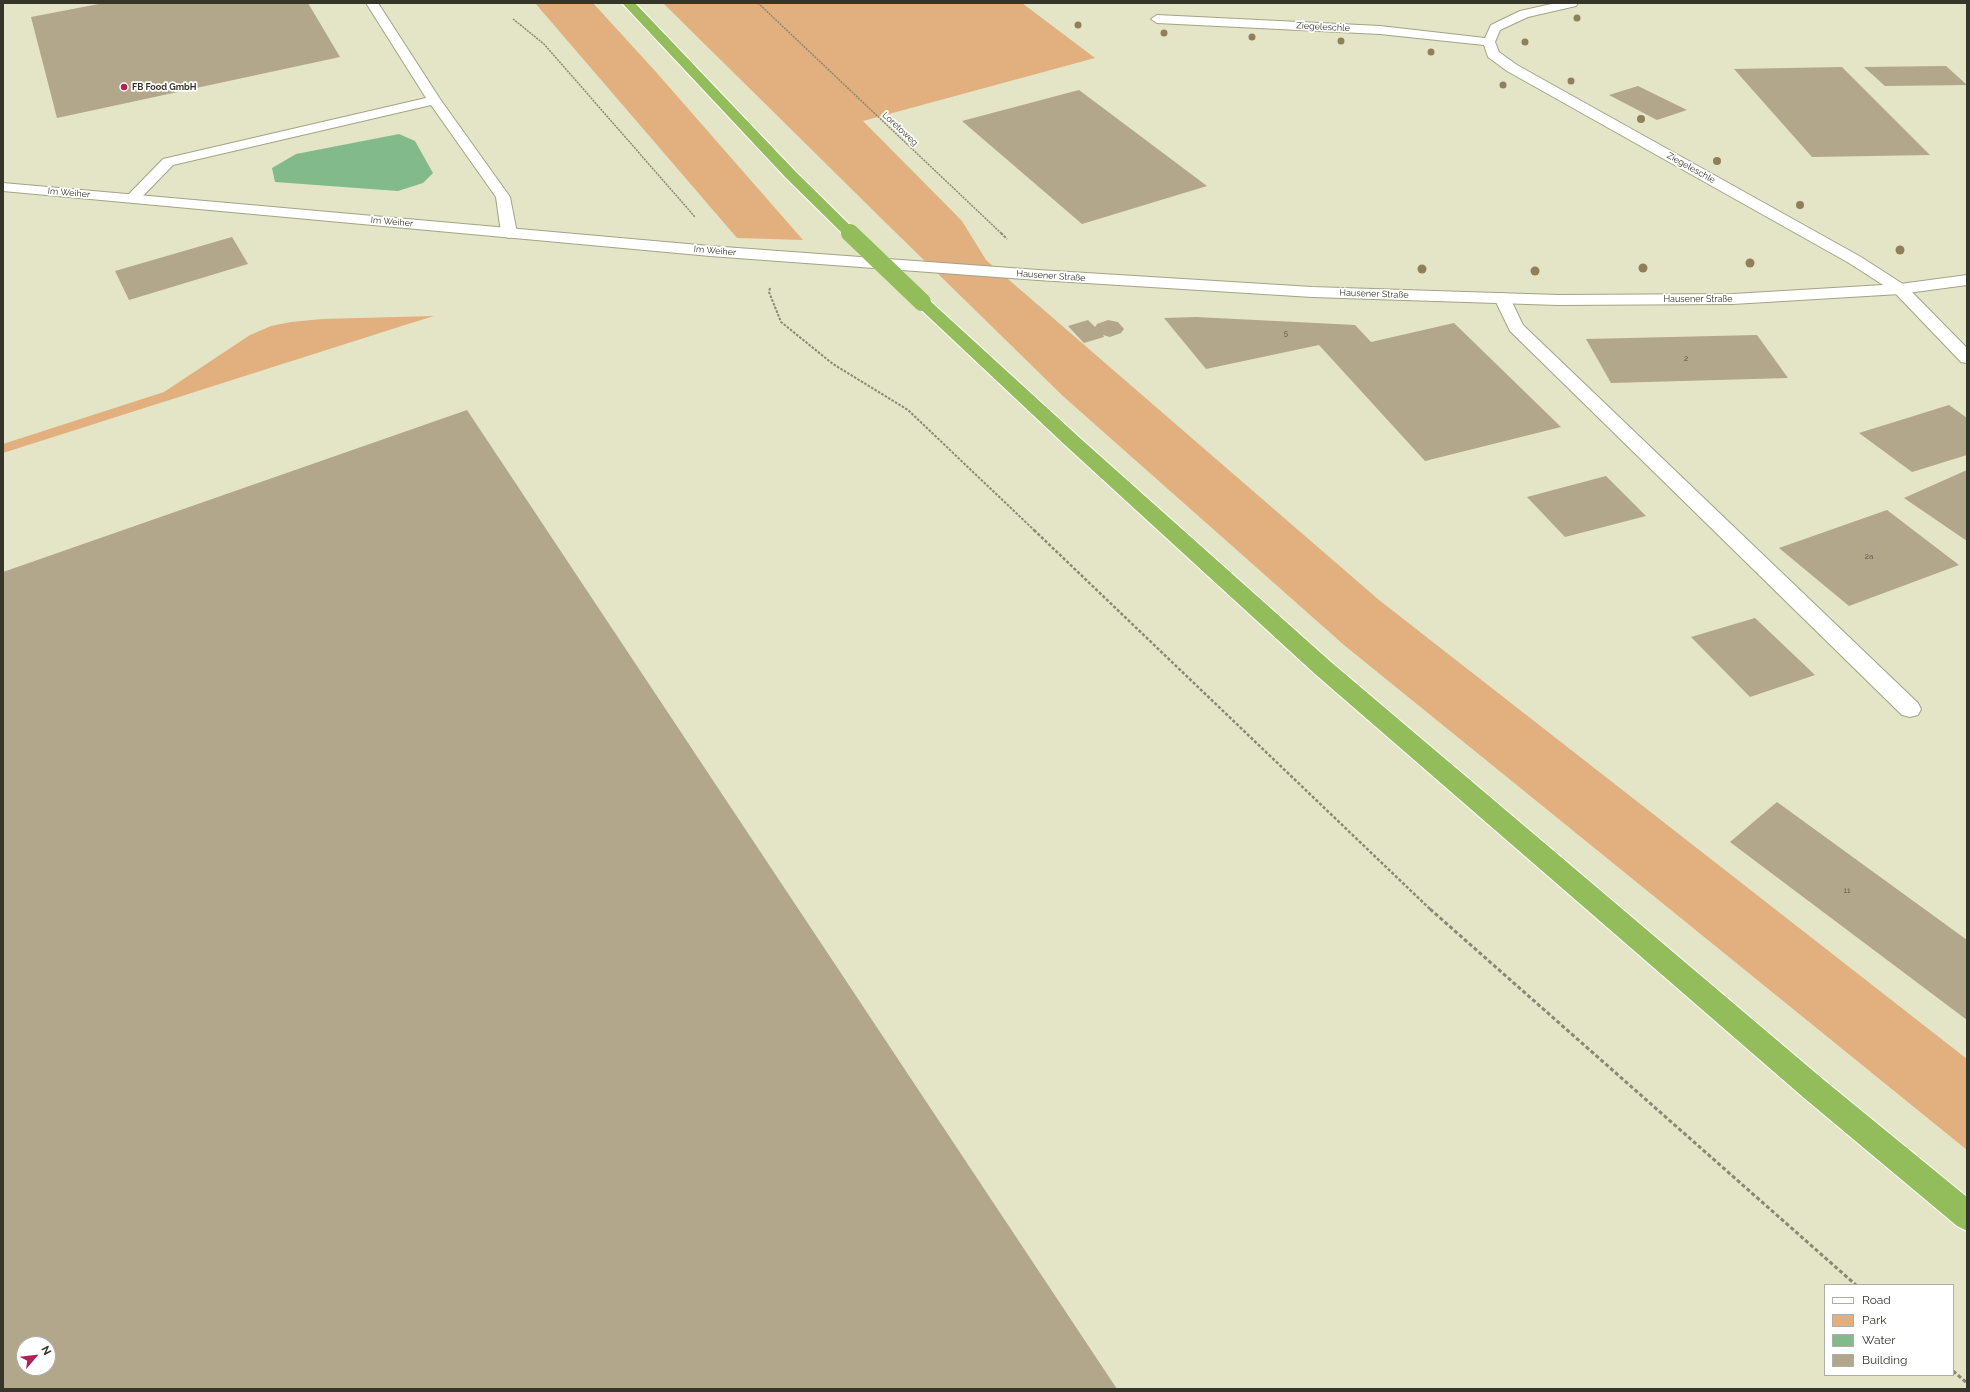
<!DOCTYPE html>
<html>
<head>
<meta charset="utf-8">
<style>
  body { margin:0 }
  #map { position:relative; width:1970px; height:1392px; overflow:hidden; background:#e4e4c6; font-family:Raleway,sans-serif }
  canvas { display:block }
  .frame { position:absolute; inset:0; border:4px solid #353529; pointer-events:none }
  .legend { position:absolute; left:1824px; top:1284px; width:130px; height:92px; box-sizing:border-box; background:#fff; border:1px solid #aeaea9; margin:0; padding:5px 7px; list-style:none; font-size:12px; color:#353529 }
  .legend li { display:flex; align-items:center; gap:8px; height:20px }
  .legend b { width:20px; border:1px solid #aeaea9 }
  .north { position:absolute; left:16px; top:1336px; width:40px; height:40px; box-sizing:border-box; background:#fff; border:1px solid #aeaea9; border-radius:50%; rotate:62deg; font-size:11px; font-weight:700; line-height:16px; text-align:center; color:#353529 }
  .north::after { content:''; display:block; margin:auto; width:14px; height:18px; background:#b12156; clip-path:polygon(50% 0,100% 100%,50% 72%,0 100%) }
</style>
</head>
<body>
<div id="map">
<canvas width="1970" height="1392"></canvas>
<div class="frame"></div>
<ul class="legend">
<li><b style="height:5px;background:#fff"></b>Road</li>
<li><b style="height:11px;background:#e1b07e"></b>Park</li>
<li><b style="height:11px;background:#82ba8b"></b>Water</li>
<li><b style="height:11px;background:#b2a68b"></b>Building</li>
</ul>
<div class="north">N</div>
</div>
<script>
const ctx = document.querySelector('canvas').getContext('2d');
ctx.lineJoin = 'round';
function paint(path, color) { ctx.fillStyle = color; ctx.fill(path, 'evenodd'); }
const poly = rows => new Path2D(rows.map(r => 'M' + r).join(''));
function trace(path, color, width, dash) { ctx.strokeStyle = color; ctx.lineWidth = width; ctx.lineCap = dash ? 'butt' : 'round'; ctx.setLineDash(dash || []); ctx.stroke(path); }
function drawText(font, color, halo, rows, align = 'center') {
  ctx.font = font + ' Raleway,sans-serif'; ctx.lineWidth = 3.5; ctx.setLineDash([]); ctx.textBaseline = 'middle'; ctx.strokeStyle = halo; ctx.fillStyle = color; for (const [text, x, y, turn = 0] of rows) {
    ctx.save(); ctx.translate(x, y); ctx.rotate((+turn || 0) * Math.PI / 180); ctx.textAlign = isNaN(turn) ? turn : align; if (halo) ctx.strokeText(text, 0, 0); ctx.fillText(text, 0, 0); ctx.restore();
  }
}
const green = poly([
  [535,3,593,3,656,72,803,240,737,238],
  [663,3,1022,3,1095,58,863,121,962,221,986,260,1379,600,1967,1059,1967,1150,1344,645,1064,397,886,223],
  [434,316,408,324,3,453,3,444,164,392,250,335,271,326,291,322,322,319]
]);
const water = poly([
  [399,134,415,141,433,173,423,183,398,191,275,182,272,168,296,154]
]);
const building = poly([
  [104,3,308,3,340,57,57,118,31,17],
  [1946,66,1967,85,1885,86,1864,67],
  [1842,67,1930,155,1812,157,1734,69],
  [1638,86,1687,110,1657,120,1609,95],
  [1079,90,1207,186,1082,224,962,121],
  [232,237,248,264,129,300,115,271],
  [1196,317,1355,325,1371,342,1454,323,1561,427,1425,461,1319,345,1206,369,1164,318],
  [1088,320,1095,327,1097,324,1108,320,1118,322,1124,329,1121,333,1110,337,1103,335,1104,337,1084,343,1068,326],
  [1757,335,1788,378,1611,383,1586,339],
  [1949,405,1967,418,1967,455,1912,472,1859,433],
  [467,410,1117,1389,3,1389,3,572],
  [24,1344,48,1344,48,1368,24,1368],
  [1967,470,1967,541,1904,498],
  [1606,476,1646,516,1565,537,1527,497],
  [1887,510,1959,565,1849,606,1779,548],
  [1755,618,1815,675,1750,697,1691,637],
  [1777,802,1967,940,1967,1020,1730,842]
]);
const pathFar3 = poly([
  [758,3,1002,234],
  [513,19,544,44,695,217]
]);
const pathFar2 = poly([
  [1001,233,1007,239],
  [770,288,769,292,781,322,833,364,908,410,1035,531]
]);
const pathFar1 = poly([
  [1034,530,1431,910]
]);
const path = poly([
  [1430,909,1856,1285],
  [1953,1371,1967,1383]
]);
const lane = poly([
  [366,3,378,3,440,99,510,197,517,233,514,236,509,238,504,236,501,233,496,197,431,105,173,165,137,202,127,202,125,199,127,196,163,159,426,98,366,3],
  [1502,293,1508,295,1510,298,1523,325,1918,703,1921,709,1918,715,1910,717,1902,715,1510,331,1494,298,1496,295,1502,293]
]);
const street = poly([
  [1556,3,1578,3,1576,6,1528,17,1500,30,1495,42,1499,52,1517,65,1861,257,1906,286,1967,348,1967,363,1961,362,1894,292,1849,263,1507,71,1488,57,1484,45,1380,34,1157,23,1151,19,1157,15,1380,26,1485,38,1491,25,1520,11,1556,3]
]);
const secondary = poly([
  [3,183,710,246,1038,270,1312,287,1558,295,1733,294,1900,284,1967,275,1967,285,1900,294,1733,304,1558,305,1312,297,1038,280,710,256,3,191,3,183]
]);
const highway = poly([
  [622,3,635,3,796,172,855,230,858,233,855,236,845,236,786,178,622,3],
  [922,297,928,299,1080,438,1331,662,1824,1080,1967,1197,1967,1231,1957,1226,1804,1098,1315,674,1066,446,916,305,914,302,916,299,922,297]
]);
const highwayBridge = poly([
  [850,233,922,302]
]);
const trees = [
  [1577,18,3.5],
  [1078,25,3.5],
  [1164,33,3.5],
  [1252,37,3.5],
  [1341,41,3.5],
  [1525,42,3.5],
  [1431,52,3.5],
  [1571,81,3.5],
  [1503,85,3.5],
  [1641,119,4],
  [1717,161,4],
  [1800,205,4],
  [1900,250,4.5],
  [1750,263,4.5],
  [1643,268,4.5],
  [1422,269,4.5],
  [1535,271,4.5]
];
const markers = [
  [124,87,4,"#b12156"]
];
const numberNames = [
  ["5",1286,334],
  ["2",1686,359],
  ["2a",1869,557],
  ["11",1847,891]
];
const farStreetnames = [
  ["Ziegeleschle",1323,27,3],
  ["Loretoweg",900,129,43],
  ["Ziegeleschle",1691,168,29],
  ["Im Weiher",69,193,5],
  ["Im Weiher",392,222,5],
  ["Im Weiher",715,251,5],
  ["Hausener Straße",1051,276,4],
  ["Hausener Straße",1374,294,2],
  ["Hausener Straße",1698,299]
];
const farPoinames = [
  ["FB Food GmbH",132,87]
];
paint(green, '#e1b07e');
paint(water, '#82ba8b');
paint(building, '#b2a68b');
trace(lane, '#a3a386', 2);
trace(street, '#a3a386', 2);
trace(secondary, '#a3a386', 2);
trace(highway, '#fff', 2);
trace(pathFar3, '#888874', 1.5, [2, 1]);
trace(pathFar2, '#888874', 2, [2.5, 1.5]);
trace(pathFar1, '#888874', 2.5, [3, 2]);
trace(path, '#888874', 3, [4, 2.5]);
paint(lane, '#fff');
paint(street, '#fff');
paint(secondary, '#fff');
paint(highway, '#93bc5b');
trace(highwayBridge, '#fff', 18, []);
trace(highwayBridge, '#93bc5b', 18);
ctx.fillStyle = '#917f5a';
for (const [x, y, r] of trees) { ctx.beginPath(); ctx.arc(x, y, r, 0, 2 * Math.PI); ctx.fill(); }
for (const [x, y, r, color] of markers) { const dot = new Path2D(); dot.arc(x, y, r, 0, 2 * Math.PI); ctx.fillStyle = color; ctx.fill(dot); trace(dot, '#fff', 1.5); }
drawText('8px', '#545142', null, numberNames);
drawText('9px', '#353529', '#fff', farStreetnames);
drawText('bold 9px', '#353529', '#fff', farPoinames, 'left');
</script>
</body>
</html>
